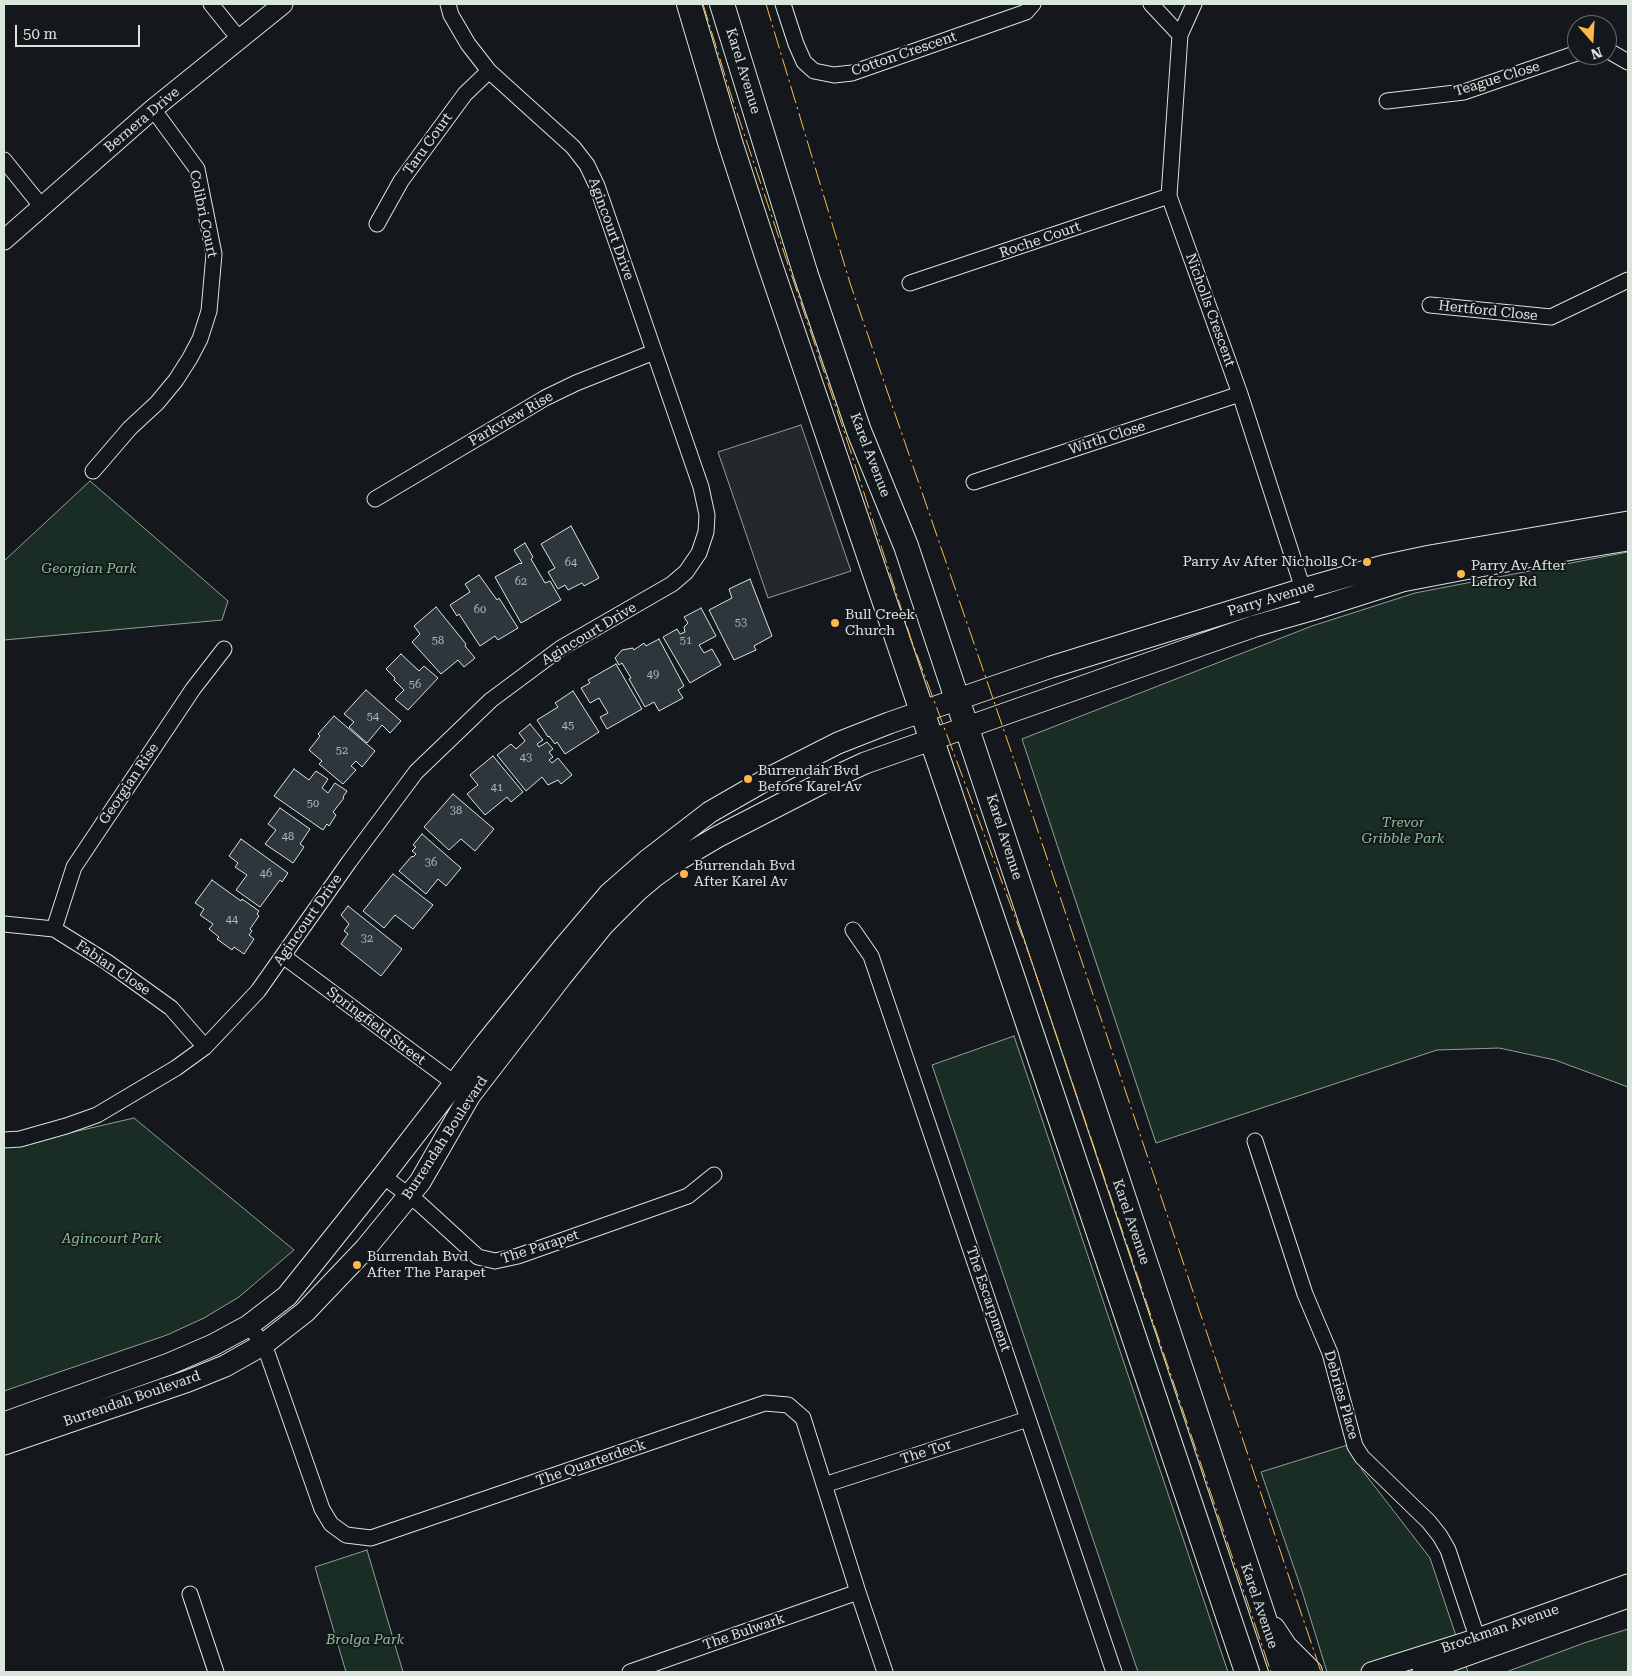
<!DOCTYPE html>
<html>
<head>
<meta charset="utf-8">
<style>
  body { margin:0 }
  #map { position:relative; width:1632px; height:1676px; overflow:hidden; background:#14181c; font-family:"Roboto Serif",serif }
  canvas { display:block }
  .frame { position:absolute; inset:0; border:5px solid #d8e6dc; pointer-events:none }
  .north { position:absolute; left:1567px; top:15px; width:50px; height:50px; box-sizing:border-box; background:#14181c; border:1px solid #626a69; border-radius:50%; rotate:161deg; font-size:14px; font-weight:700; line-height:20px; text-align:center; color:#d8e6dc }
  .north::after { content:''; display:block; margin:auto; width:18px; height:22px; background:#ffb74d; clip-path:polygon(50% 0,100% 100%,50% 72%,0 100%) }
  .scale { position:absolute; left:15px; top:25px; width:125px; height:22px; box-sizing:border-box; border:2px solid #d8e6dc; border-top:0; padding-left:6px; font-size:15px; line-height:18px; white-space:nowrap; color:#d8e6dc; -webkit-text-stroke:4px #14181c; paint-order:stroke }
</style>
</head>
<body>
<div id="map">
<canvas width="1632" height="1676"></canvas>
<div class="frame"></div>
<div class="north">N</div>
<div class="scale">50 m</div>
</div>
<script>
const ctx = document.querySelector('canvas').getContext('2d');
ctx.lineJoin = 'round';
function paint(path, color) { ctx.fillStyle = color; ctx.fill(path, 'evenodd'); }
const poly = rows => new Path2D(rows.map(r => 'M' + r).join(''));
function trace(path, color, width, dash) { ctx.strokeStyle = color; ctx.lineWidth = width; ctx.lineCap = dash ? 'butt' : 'round'; ctx.setLineDash(dash || []); ctx.stroke(path); }
function drawText(font, color, halo, rows, align = 'center') {
  ctx.font = font + ' "Roboto Serif",serif'; ctx.lineWidth = 4; ctx.setLineDash([]); ctx.textBaseline = 'middle'; ctx.strokeStyle = halo; ctx.fillStyle = color; for (const [text, x, y, turn = 0] of rows) {
    ctx.save(); ctx.translate(x, y); ctx.rotate((+turn || 0) * Math.PI / 180); ctx.textAlign = isNaN(turn) ? turn : align; if (halo) ctx.strokeText(text, 0, 0); ctx.fillText(text, 0, 0); ctx.restore();
  }
}
const green = poly([
  [90,481,228,601,222,620,4,640,4,561,90,481],
  [1628,552,1628,1087,1555,1060,1499,1048,1437,1050,1156,1143,1022,739,1312,626,1415,593,1628,552],
  [1014,1036,1228,1672,1138,1672,932,1065,1014,1036],
  [134,1118,294,1250,239,1297,204,1318,167,1335,4,1391,4,1147,26,1143,134,1118],
  [1354,1443,1362,1470,1430,1558,1468,1672,1327,1672,1302,1591,1261,1472,1354,1443],
  [367,1550,403,1672,346,1672,315,1567,367,1550],
  [1628,1629,1628,1672,1506,1672,1584,1643,1628,1629]
]);
const parking = poly([
  [801,425,851,571,768,598,718,452,801,425]
]);
const building = poly([
  [571,526,599,578,584,586,582,583,568,590,565,585,558,589,548,572,555,568,541,544,571,526],
  [525,543,533,557,531,559,545,583,550,581,561,600,521,623,495,577,520,563,521,564,522,563,514,550,525,543],
  [479,575,497,600,499,598,518,628,498,640,495,636,480,646,459,614,457,616,450,605,470,592,465,584,479,575],
  [750,579,772,636,754,646,756,650,734,660,709,610,732,598,729,589,750,579],
  [436,607,466,644,465,646,475,658,464,667,458,660,441,674,412,642,420,634,414,626,436,607],
  [701,608,716,636,699,645,704,653,712,649,721,665,690,683,663,637,677,629,680,634,685,632,684,627,688,623,684,617,701,608],
  [659,639,684,686,678,690,683,698,659,711,654,702,645,707,629,679,631,678,622,663,619,665,615,658,622,650,633,648,634,650,644,643,646,646,659,639],
  [401,654,419,671,424,666,438,678,408,710,395,699,404,690,394,680,395,678,386,669,401,654],
  [616,664,642,709,607,729,600,717,608,713,599,698,590,703,581,688,590,683,588,680,616,664],
  [366,690,401,721,390,733,382,725,367,743,349,727,354,722,344,714,366,690],
  [573,691,599,732,565,754,557,742,555,744,549,736,548,737,537,720,558,707,555,703,573,691],
  [334,716,375,751,362,767,356,761,351,766,356,770,343,784,319,764,322,761,309,750,320,736,318,734,334,716],
  [530,724,543,740,537,744,539,747,547,742,553,749,549,752,553,757,549,760,552,763,558,758,572,775,561,784,558,780,548,785,542,777,526,791,497,755,511,744,516,749,525,741,519,733,530,724],
  [493,756,523,792,511,802,507,797,485,815,467,794,478,785,470,775,493,756],
  [294,769,309,780,316,771,328,779,322,788,328,793,335,783,347,791,343,797,344,798,333,812,336,815,329,826,327,824,323,830,274,796,294,769],
  [453,794,494,829,475,851,461,839,449,850,424,827,453,794],
  [280,808,310,829,300,844,304,847,293,863,265,844,276,830,268,824,280,808],
  [422,834,461,868,446,886,438,879,426,894,399,871,412,856,413,857,416,854,412,851,416,847,413,845,422,834],
  [241,839,288,873,282,882,280,880,260,907,236,890,247,875,235,867,238,863,229,856,241,839],
  [393,874,433,905,413,929,395,915,384,928,363,911,393,874],
  [212,880,241,901,242,899,259,911,257,914,259,916,250,929,252,931,249,935,254,939,244,954,234,947,232,950,217,939,219,937,209,929,213,924,200,915,204,909,195,903,212,880],
  [348,906,402,949,381,976,341,944,348,934,344,931,349,924,341,915,348,906]
]);
const minor = poly([
  [211,4,240,40],
  [783,4,796,44,804,62,814,71,834,75,852,73,1026,12,1033,4],
  [1151,4,1180,35],
  [1194,4,1180,35,1169,196,1240,394,1303,589,1311,610],
  [1607,50,1628,62],
  [1387,101,1464,92,1577,53],
  [4,160,42,207],
  [377,224,401,181,465,94,489,71],
  [910,283,1169,196],
  [1430,305,1551,317,1628,280],
  [93,471,130,428,157,403,176,380,190,358,200,339,209,311,214,254,197,169,153,109],
  [974,482,1240,394],
  [375,499,545,398,576,383,654,352],
  [4,924,54,929,107,962,171,1008,205,1047],
  [54,929,74,867,193,689,224,649],
  [853,930,871,956,1114,1672],
  [283,956,461,1088],
  [4,1140,20,1139,66,1126,97,1115,176,1068,205,1047,258,991,349,862,416,772,491,700,561,648,672,584,686,572,699,553,706,532,707,515,701,487,597,186,587,165,573,147,489,71,468,44,451,15,448,4],
  [1255,1141,1305,1294,1330,1353,1355,1446,1362,1457,1429,1522,1440,1536,1448,1550,1481,1649],
  [383,1176,420,1204,478,1257,495,1261,518,1256,688,1196,714,1175],
  [248,1326,264,1344,322,1509,331,1524,346,1535,371,1538,765,1403,788,1405,803,1418,858,1592,885,1672],
  [824,1485,1028,1419],
  [190,1594,216,1672],
  [630,1672,858,1592]
]);
const tertiary = poly([
  [4,240,153,109,283,4],
  [1371,1672,1478,1638,1628,1584],
  [1422,1672,1628,1598]
]);
const secondary = poly([
  [4,1423,169,1364,213,1345,248,1326,287,1296,383,1176,485,1044,563,948,609,894,649,859,710,812,771,777,838,743,889,723,1051,667,1303,589,1383,566,1430,556,1628,522],
  [4,1444,188,1381,225,1366,264,1344,305,1312,365,1249,420,1182,470,1095,561,977,604,924,637,891,655,876,673,863,717,837,824,782,865,763,1255,626,1311,610,1402,581,1543,554,1628,540]
]);
const primary = poly([
  [689,4,730,142,768,259,1005,955,1247,1672],
  [722,4,806,275,859,431,906,546,1282,1672],
  [1273,1629,1285,1647,1310,1672]
]);
const power = poly([
  [703,4,731,95,846,437,911,639,1030,957,1271,1672],
  [766,4,850,283,1011,751,1321,1672]
]);
const markers = [
  [1367,562,5,"#ffb74d"],
  [1461,574,5,"#ffb74d"],
  [835,623,5,"#ffb74d"],
  [748,779,5,"#ffb74d"],
  [684,874,5,"#ffb74d"],
  [357,1265,5,"#ffb74d"]
];
const numberNames = [
  ["64",571,563],
  ["62",521,582],
  ["60",480,610],
  ["53",741,623],
  ["58",438,641],
  ["51",686,641],
  ["49",653,675],
  ["56",415,685],
  ["54",373,717],
  ["45",568,726],
  ["52",342,751],
  ["43",526,758],
  ["41",497,788],
  ["50",313,804],
  ["38",456,811],
  ["48",288,837],
  ["36",431,863],
  ["46",266,874],
  ["44",232,920],
  ["32",367,939]
];
const streetNames = [
  ["Cotton Crescent",904,54,-19],
  ["Karel Avenue",743,71,73],
  ["Teague Close",1497,79,-17],
  ["Bernera Drive",142,120,-40],
  ["Taru Court",428,144,-54],
  ["Colibri Court",203,214,78],
  ["Agincourt Drive",611,229,70],
  ["Roche Court",1040,240,-19],
  ["Nicholls Crescent",1210,310,70],
  ["Hertford Close",1488,311,6],
  ["Parkview Rise",511,419,-30],
  ["Wirth Close",1107,438,-18],
  ["Karel Avenue",870,455,69],
  ["Parry Avenue",1271,599,-17],
  ["Agincourt Drive",589,634,-31],
  ["Georgian Rise",129,784,-56],
  ["Karel Avenue",1004,837,72],
  ["Agincourt Drive",308,920,-55],
  ["Fabian Close",113,968,34],
  ["Springfield Street",376,1026,37],
  ["Burrendah Boulevard",445,1138,-57],
  ["Karel Avenue",1131,1222,71],
  ["The Parapet",540,1247,-18],
  ["The Escarpment",988,1299,71],
  ["Debries Place",1341,1395,74],
  ["Burrendah Boulevard",132,1399,-19],
  ["The Tor",926,1452,-18],
  ["The Quarterdeck",591,1463,-19],
  ["Karel Avenue",1259,1606,71],
  ["Brockman Avenue",1500,1629,-19],
  ["The Bulwark",744,1632,-19]
];
const poiNames = [
  ["Parry Av After Nicholls Cr",1357,562,"right"],
  ["Parry Av After",1471,566],
  ["Lefroy Rd",1471,582],
  ["Bull Creek",845,615],
  ["Church",845,631],
  ["Burrendah Bvd",758,771],
  ["Before Karel Av",758,787],
  ["Burrendah Bvd",694,866],
  ["After Karel Av",694,882],
  ["Burrendah Bvd",367,1257],
  ["After The Parapet",367,1273]
];
const parkNames = [
  ["Georgian Park",89,569],
  ["Trevor",1403,823],
  ["Gribble Park",1403,839],
  ["Agincourt Park",112,1239],
  ["Brolga Park",365,1640]
];
paint(green, '#1a2d24');
trace(green, '#939e99', 1);
paint(parking, '#24282b');
trace(parking, '#939e99', 1);
paint(building, '#2c363c');
trace(building, '#d8e6dc', 1);
trace(minor, '#d8e6dc', 17);
trace(tertiary, '#d8e6dc', 21);
trace(secondary, '#d8e6dc', 23);
trace(primary, '#d8e6dc', 26);
trace(minor, '#14181c', 15);
trace(tertiary, '#14181c', 19);
trace(secondary, '#14181c', 21);
trace(primary, '#14181c', 24);
trace(power, '#ffb74d', 1, [18, 4, 2.5, 4]);
for (const [x, y, r, color] of markers) { const dot = new Path2D(); dot.arc(x, y, r, 0, 2 * Math.PI); ctx.fillStyle = color; ctx.fill(dot); trace(dot, '#14181c', 2); }
drawText('11px', '#adbab4', null, numberNames);
drawText('14px', '#d8e6dc', '#14181c', streetNames);
drawText('14px', '#d8e6dc', '#14181c', poiNames, 'left');
drawText('italic 14px', '#8ac095', '#14181c', parkNames);
</script>
</body>
</html>
